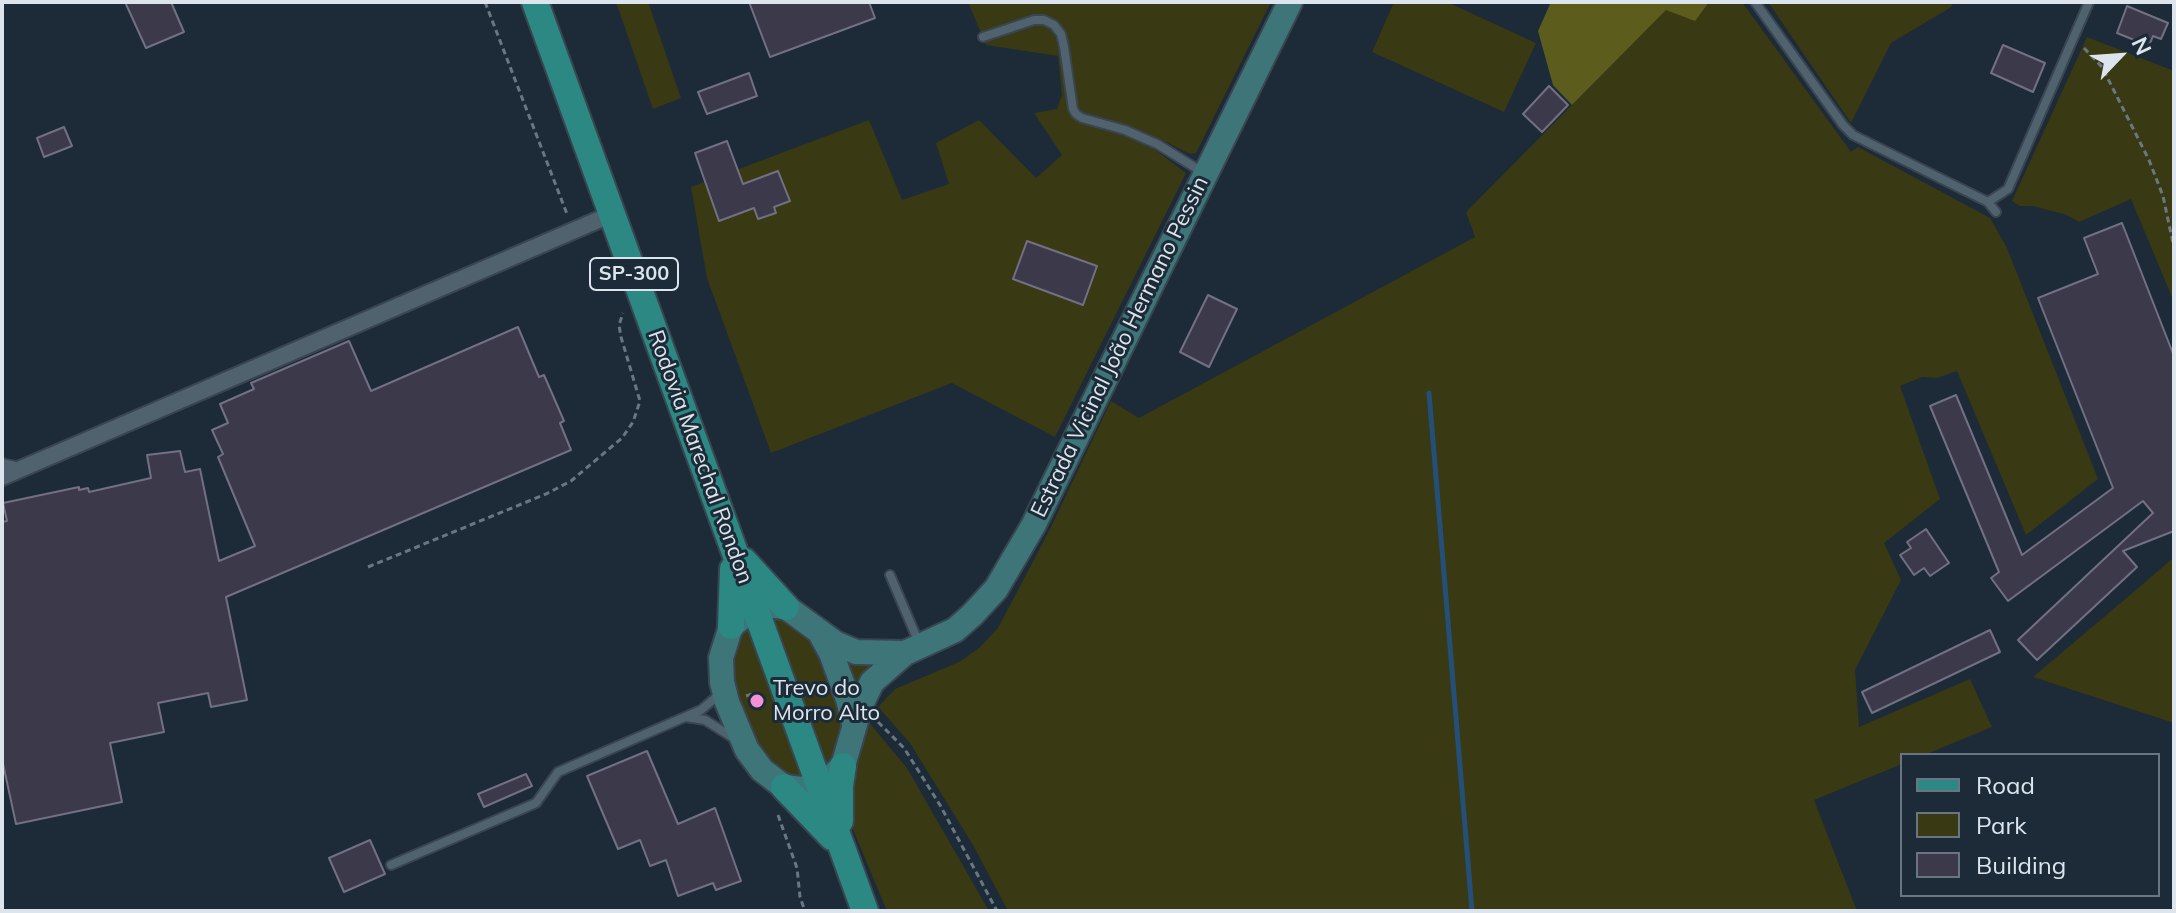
<!DOCTYPE html>
<html>
<head>
<meta charset="utf-8">
<style>
  body { margin:0 }
  #map { position:relative; width:2176px; height:913px; overflow:hidden; background:#1c2b37; font-family:Mulish,sans-serif }
  canvas { display:block }
  .frame { position:absolute; inset:0; border:4px solid #dce5ed; pointer-events:none }
  .legend { position:absolute; left:1900px; top:753px; width:260px; height:144px; box-sizing:border-box; background:#1c2b37; border:2px solid #697580; margin:0; padding:10px 14px; list-style:none; font-size:24px; color:#dce5ed }
  .legend li { display:flex; align-items:center; gap:16px; height:40px }
  .legend b { width:40px; border:2px solid #697580 }
  .north { position:absolute; left:2080px; top:16px; width:80px; height:80px; -webkit-text-stroke:6px #1c2b37; paint-order:stroke; rotate:65deg; font-size:22px; font-weight:700; line-height:32px; text-align:center; color:#dce5ed }
  .north::after { content:''; display:block; margin:auto; width:28px; height:36px; background:#dce5ed; clip-path:polygon(50% 0,100% 100%,50% 72%,0 100%) }
</style>
</head>
<body>
<div id="map">
<canvas width="2176" height="913"></canvas>
<div class="frame"></div>
<ul class="legend">
<li><b style="height:10px;background:#2b8882"></b>Road</li>
<li><b style="height:22px;background:#393913"></b>Park</li>
<li><b style="height:22px;background:#3b394a"></b>Building</li>
</ul>
<div class="north">N</div>
</div>
<script>
const ctx = document.querySelector('canvas').getContext('2d');
ctx.lineJoin = 'round';
function paint(path, color) { ctx.fillStyle = color; ctx.fill(path, 'evenodd'); }
const poly = rows => new Path2D(rows.map(r => 'M' + r).join(''));
function trace(path, color, width, dash) { ctx.strokeStyle = color; ctx.lineWidth = width; ctx.lineCap = dash ? 'butt' : 'round'; ctx.setLineDash(dash || []); ctx.stroke(path); }
function drawText(font, color, halo, rows, align = 'center') {
  ctx.font = font + ' Mulish,sans-serif'; ctx.lineWidth = 6; ctx.setLineDash([]); ctx.textBaseline = 'middle'; ctx.strokeStyle = halo; ctx.fillStyle = color; for (const [text, x, y, turn = 0] of rows) {
    ctx.save(); ctx.translate(x, y); ctx.rotate((+turn || 0) * Math.PI / 180); ctx.textAlign = isNaN(turn) ? turn : align; if (halo) ctx.strokeText(text, 0, 0); ctx.fillText(text, 0, 0); ctx.restore();
  }
}
const green = poly([
  [616,2,648,2,681,98,653,109],
  [968,2,1271,2,1196,153,1190,154,1160,139,1154,149,1186,173,1055,437,952,383,771,453,707,278,691,187,869,120,902,200,949,184,936,143,979,120,1036,178,1062,155,1034,113,1057,109,1062,95,1058,56,986,45],
  [1394,2,1447,2,1536,43,1504,112,1372,52],
  [1670,2,1742,2,1851,152,1858,147,1990,218,2007,248,2098,479,2026,535,1957,371,1937,378,1922,377,1900,386,1940,499,1884,543,1901,580,1855,670,1859,727,1970,679,1992,727,1924,755,1902,755,1902,764,1814,800,1857,911,1008,911,973,845,910,743,878,707,895,689,959,662,979,648,998,628,1049,531,1111,401,1139,418,1475,237,1466,212,1666,10],
  [1768,2,1949,2,1953,6,1891,43,1851,123],
  [2087,37,2174,71,2174,302,2131,199,2079,222,2067,215,2033,206,2020,206,2012,201],
  [2174,557,2174,723,2033,677,2143,584],
  [776,613,886,661,831,770,789,780,752,748,725,658,738,629],
  [862,714,907,768,989,911,887,911,849,820,846,801]
]);
const forest = poly([
  [1551,2,1709,2,1695,21,1666,10,1572,105,1553,85,1538,31]
]);
const stream = poly([
  [1429,393,1472,911]
]);
const building = poly([
  [125,2,171,2,184,32,146,48,125,2],
  [749,2,869,2,875,18,770,57,749,2],
  [2127,6,2168,23,2161,39,2153,36,2149,46,2117,33,2127,6],
  [2003,45,2045,63,2033,92,1991,73,2003,45],
  [749,73,757,96,707,114,698,92,749,73],
  [1549,86,1568,105,1542,132,1523,114,1549,86],
  [64,127,72,146,44,157,37,138,64,127],
  [727,141,743,184,778,171,790,201,774,207,776,213,758,219,754,208,719,221,695,153,727,141],
  [2122,223,2174,356,2174,531,2123,551,2137,567,2037,660,2018,640,2153,513,2143,501,2008,601,1991,578,1999,572,1930,406,1956,395,2022,555,2113,488,2038,298,2098,274,2084,238,2122,223],
  [1027,241,1097,266,1083,305,1013,279,1027,241],
  [1208,295,1237,309,1209,367,1180,352,1208,295],
  [518,327,539,377,544,375,564,421,560,423,571,450,226,597,247,700,211,707,208,693,158,703,164,732,110,743,122,802,16,824,2,759,2,522,7,521,3,503,79,487,79,490,88,488,89,492,151,478,147,455,180,451,185,472,200,469,219,561,255,546,218,457,223,454,212,430,228,423,220,404,254,389,251,383,349,341,371,391,518,327],
  [1926,529,1949,563,1930,576,1924,568,1914,575,1900,555,1911,548,1907,542,1926,529],
  [1990,630,2000,652,1872,713,1862,692,1990,630],
  [647,751,678,824,715,808,741,881,716,890,713,883,678,896,666,860,650,866,640,840,618,849,587,776,647,751],
  [526,774,532,786,484,807,478,794,526,774],
  [370,840,385,874,344,892,329,858,370,840]
]);
const path = poly([
  [485,2,567,214],
  [2084,48,2102,67,2149,160,2163,196,2174,248],
  [368,567,546,494,571,481,622,438,633,422,640,401,621,337,619,325,623,313],
  [746,696,755,693],
  [878,722,904,748,940,805,997,911],
  [778,815,797,868,800,897,805,911]
]);
const service = poly([
  [1755,2,1843,125,1853,135,1988,202,1996,212],
  [983,37,1034,20,1044,20,1054,25,1061,34,1064,47,1073,109,1076,114,1082,118,1125,130,1157,144,1204,173],
  [1988,202,2008,189,2089,2],
  [2,463,19,467],
  [890,575,919,643],
  [686,717,705,720,735,739],
  [391,865,536,803,558,772,701,710,721,693]
]);
const minor = poly([
  [2,477,612,214]
]);
const secondary = poly([
  [820,633,831,653,848,699,854,724],
  [905,653,856,652,835,643,786,607,765,605,755,608,731,626,721,658,722,682,727,702,747,750,762,770,784,787,802,789,827,781,843,766,860,707,872,682,905,653,955,630,972,615,996,589,1033,526,1290,2]
]);
const primary = poly([
  [535,2,865,911],
  [744,561,786,607],
  [731,626,733,569],
  [784,787,832,837],
  [840,821,840,786,843,766]
]);
const markers = [
  [757,701,8,"#f391d6"]
];
const shields = [
  [634,274,88]
];
const shieldNames = [
  ["SP-300",634,274]
];
const streetNames = [
  ["Estrada Vicinal João Hermano Pessin",1120,347,-64],
  ["Rodovia Marechal Rondon",700,457,70]
];
const poiNames = [
  ["Trevo do",773,688],
  ["Morro Alto",773,713]
];
paint(green, '#393913');
paint(forest, '#5c5d1c');
trace(stream, '#244f79', 5);
paint(building, '#3b394a');
trace(building, '#727083', 2);
trace(service, '#394550', 12);
trace(minor, '#394550', 20);
trace(secondary, '#394550', 28);
trace(primary, '#394550', 30);
trace(path, '#6a7781', 3, [6, 4]);
trace(service, '#51626f', 8);
trace(minor, '#51626f', 16);
trace(secondary, '#3e7578', 24);
trace(primary, '#2b8882', 26);
for (const [x, y, r, color] of markers) { const dot = new Path2D(); dot.arc(x, y, r, 0, 2 * Math.PI); ctx.fillStyle = color; ctx.fill(dot); trace(dot, '#1c2b37', 3); }
for (const [x, y, w] of shields) { const box = new Path2D(); box.roundRect(x - w / 2, y - 16, w, 32, 6); ctx.fillStyle = '#1c2b37'; ctx.fill(box); trace(box, '#dce5ed', 2); }
drawText('bold 20px', '#dce5ed', null, shieldNames);
drawText('22px', '#dce5ed', '#1c2b37', streetNames);
drawText('22px', '#dce5ed', '#1c2b37', poiNames, 'left');
</script>
</body>
</html>
